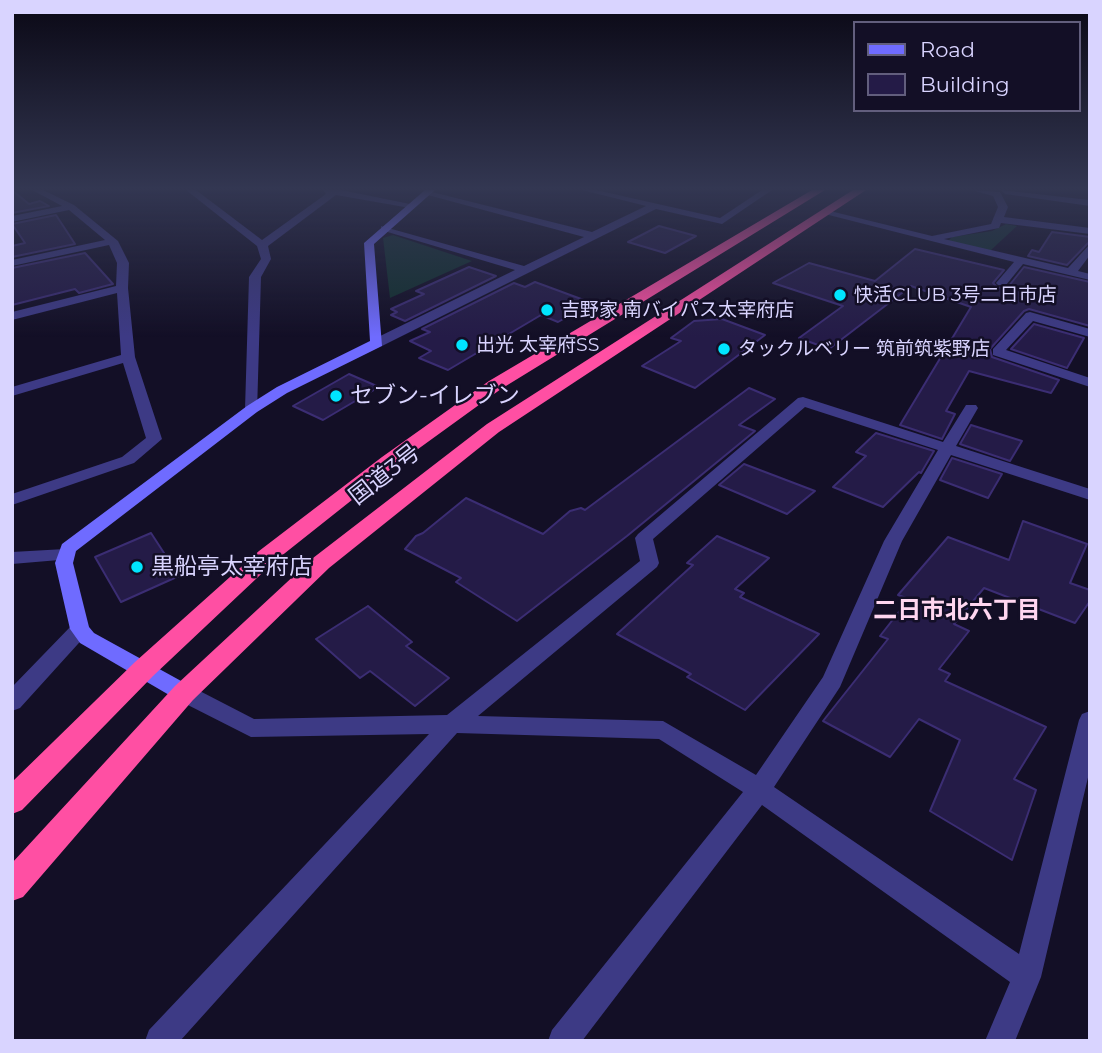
<!DOCTYPE html>
<html>
<head>
<meta charset="utf-8">
<style>
  body { margin:0 }
  #map { position:relative; width:1102px; height:1053px; overflow:hidden; background:#130f26; font-family:Montserrat,sans-serif }
  canvas { display:block }
  .frame { position:absolute; inset:0; border:14px solid #d9d4ff; pointer-events:none }
  .legend { position:absolute; left:853px; top:21px; width:228px; height:91px; box-sizing:border-box; background:#130f26; border:2px solid #625e7d; margin:0; padding:9px 12px; list-style:none; font-size:21px; color:#d9d4ff }
  .legend li { display:flex; align-items:center; gap:14px; height:35px }
  .legend b { width:35px; border:2px solid #625e7d }
</style>
</head>
<body>
<div id="map">
<canvas width="1102" height="1053"></canvas>
<div class="frame"></div>
<ul class="legend">
<li><b style="height:9px;background:#6f6bff"></b>Road</li>
<li><b style="height:19px;background:#241b47"></b>Building</li>
</ul>
</div>
<script>
const ctx = document.querySelector('canvas').getContext('2d');
ctx.lineJoin = 'round';
function paint(path, color) { ctx.fillStyle = color; ctx.fill(path, 'evenodd'); }
const poly = rows => new Path2D(rows.map(r => 'M' + r).join(''));
function trace(path, color, width, dash) { ctx.strokeStyle = color; ctx.lineWidth = width; ctx.lineCap = dash ? 'butt' : 'round'; ctx.setLineDash(dash || []); ctx.stroke(path); }
function drawText(font, color, halo, rows, align = 'center') {
  ctx.font = font + ' Montserrat,"Noto Sans JP",sans-serif'; ctx.lineWidth = 5; ctx.setLineDash([]); ctx.textBaseline = 'middle'; ctx.strokeStyle = halo; ctx.fillStyle = color; for (const [text, x, y, turn = 0] of rows) {
    ctx.save(); ctx.translate(x, y); ctx.rotate((+turn || 0) * Math.PI / 180); ctx.textAlign = isNaN(turn) ? turn : align; if (halo) ctx.strokeText(text, 0, 0); ctx.fillText(text, 0, 0); ctx.restore();
  }
}
const green = poly([
  [1006,224,1017,226,990,251,948,241,952,237,992,231],
  [393,235,472,261,390,298,383,238]
]);
const building = poly([
  [12,190,29,204,40,201,49,206,12,213,12,190],
  [56,215,75,244,12,257,12,246,25,243,12,224,56,215],
  [659,226,696,236,665,253,628,242,659,226],
  [1052,232,1090,237,1090,241,1067,265,1028,256,1032,250,1039,252,1052,232],
  [915,249,1004,270,993,283,998,288,1008,287,1024,267,1090,282,1090,326,1029,309,1024,311,990,349,992,357,1059,380,1051,393,969,371,946,411,955,414,942,439,900,425,971,307,911,286,829,349,799,338,843,306,773,283,809,263,875,281,915,249],
  [85,253,113,284,79,293,75,289,12,305,12,268,85,253],
  [469,267,496,276,405,321,391,315,397,312,391,309,424,294,416,291,469,267],
  [535,282,592,303,558,322,541,315,448,370,419,358,431,351,410,341,430,332,422,329,514,283,525,287,535,282],
  [722,319,765,335,695,388,642,366,681,341,671,338,694,321,722,319],
  [1034,324,1084,338,1067,368,1011,349,1034,324],
  [349,374,379,387,323,420,293,406,349,374],
  [749,388,775,399,739,425,755,431,627,536,517,621,456,582,461,578,405,549,416,536,423,533,466,498,543,534,570,511,581,508,585,510,749,388],
  [971,425,1022,441,1010,461,960,444,971,425],
  [876,433,934,451,921,473,919,472,883,507,833,487,866,456,856,452,876,433],
  [952,458,1002,474,988,498,940,480,952,458],
  [744,464,815,491,787,514,719,485,744,464],
  [1023,521,1087,544,1070,583,1090,590,1090,601,1075,623,984,588,954,624,969,631,939,669,950,674,945,681,1046,727,1014,779,1036,790,1012,860,930,811,960,740,919,719,890,757,823,721,888,639,880,636,909,599,898,595,948,537,1009,560,1023,521],
  [151,533,179,576,121,602,95,557,151,533],
  [717,536,769,558,735,589,744,593,740,597,819,634,745,710,687,677,691,674,617,634,693,565,687,563,717,536],
  [368,606,412,642,406,646,449,678,415,706,370,671,360,678,316,639,368,606]
]);
const street = poly([
  [32,190,43,190,74,205,118,241,129,263,128,288,135,357,162,439,134,463,12,505,12,494,122,457,146,438,123,363,12,396,12,387,121,355,117,293,12,320,12,312,116,286,117,263,109,245,12,266,12,260,105,240,69,210,12,222,12,216,62,206,32,190],
  [186,190,196,190,262,240,326,194,323,190,341,190,415,205,410,208,336,195,268,246,271,259,261,277,257,412,252,413,245,409,249,277,261,259,257,246,186,190],
  [424,190,592,232,646,206,582,190,596,190,720,218,762,190,772,190,722,224,656,209,382,346,372,346,372,340,515,270,381,230,381,226,524,266,584,237,424,194,424,190],
  [972,190,1000,192,1008,207,1004,217,1090,228,1090,234,1001,223,999,228,944,239,1068,268,1090,244,1090,255,1078,271,1090,274,1090,280,1023,264,1006,285,998,285,996,283,1014,262,821,213,826,210,932,236,991,224,998,207,993,196,972,190],
  [1001,190,1090,200,1090,206,1005,194,1001,190],
  [1030,312,1090,329,1090,337,1033,321,1006,350,1090,378,1090,387,993,355,993,349,1026,313,1030,312],
  [803,397,943,442,966,405,976,405,978,408,956,446,1090,489,1090,500,951,455,902,541,840,687,774,787,1019,954,1079,720,1082,714,1090,711,1090,769,1041,977,1015,1041,985,1041,1010,982,762,805,582,1041,548,1041,552,1030,743,792,659,739,457,733,180,1041,145,1041,149,1030,429,734,251,737,176,699,173,693,176,687,184,684,192,687,254,719,447,715,640,561,635,538,638,534,798,398,803,397],
  [805,407,938,450,884,541,823,677,756,775,663,721,478,716,657,567,659,563,653,539,805,407],
  [65,549,71,551,74,555,71,559,12,564,12,552,65,549],
  [80,622,87,624,90,629,87,634,20,708,12,711,12,687,73,624,80,622]
]);
const secondary = poly([
  [425,190,435,190,374,244,382,346,287,393,257,412,76,551,73,563,89,627,94,633,192,687,195,693,192,699,184,702,176,699,80,643,70,629,55,563,62,544,247,406,277,387,370,341,364,243,425,190]
]);
const highway = poly([
  [812,190,825,190,501,389,396,465,275,561,153,676,22,810,12,814,12,782,135,662,259,551,382,457,489,381,812,190],
  [853,190,866,190,499,432,329,568,193,700,23,897,12,901,12,863,175,686,313,558,487,424,853,190]
]);
const markers = [
  [840,295,7,"#00e5ff"],
  [547,310,7,"#00e5ff"],
  [462,345,7,"#00e5ff"],
  [724,349,7,"#00e5ff"],
  [336,396,7,"#00e5ff"],
  [137,567,7,"#00e5ff"]
];
const farPoinames = [
  ["快活CLUB 3号二日市店",854,295],
  ["吉野家 南バイパス太宰府店",561,310],
  ["出光 太宰府SS",476,345],
  ["タックルベリー 筑前筑紫野店",738,349]
];
const poiNames = [
  ["セブン-イレブン",350,396],
  ["黒船亭太宰府店",151,567]
];
const streetNames = [
  ["国道3号",385,475,-38]
];
const neighbourhoodNames = [
  ["二日市北六丁目",957,611]
];
paint(green, '#12302f');
paint(building, '#241b47');
trace(building, '#3b2d73', 2);
paint(street, '#3d3a85');
paint(secondary, '#6f6bff');
paint(highway, '#ff4fa3');
const sky = ctx.createLinearGradient(0, 0, 0, 337);
sky.addColorStop(0, '#0a0815');
sky.addColorStop(0.56, '#333752');
sky.addColorStop(1, '#33375200');
ctx.fillStyle = sky;
ctx.fillRect(0, 0, 1102, 337);
for (const [x, y, r, color] of markers) { const dot = new Path2D(); dot.arc(x, y, r, 0, 2 * Math.PI); ctx.fillStyle = color; ctx.fill(dot); trace(dot, '#130f26', 2.5); }
drawText('19px', '#d9d4ff', '#130f26', farPoinames, 'left');
drawText('23px', '#d9d4ff', '#130f26', poiNames, 'left');
drawText('23px', '#d9d4ff', '#130f26', streetNames);
drawText('bold 24px', '#ffd6f0', '#130f26', neighbourhoodNames);
</script>
</body>
</html>
